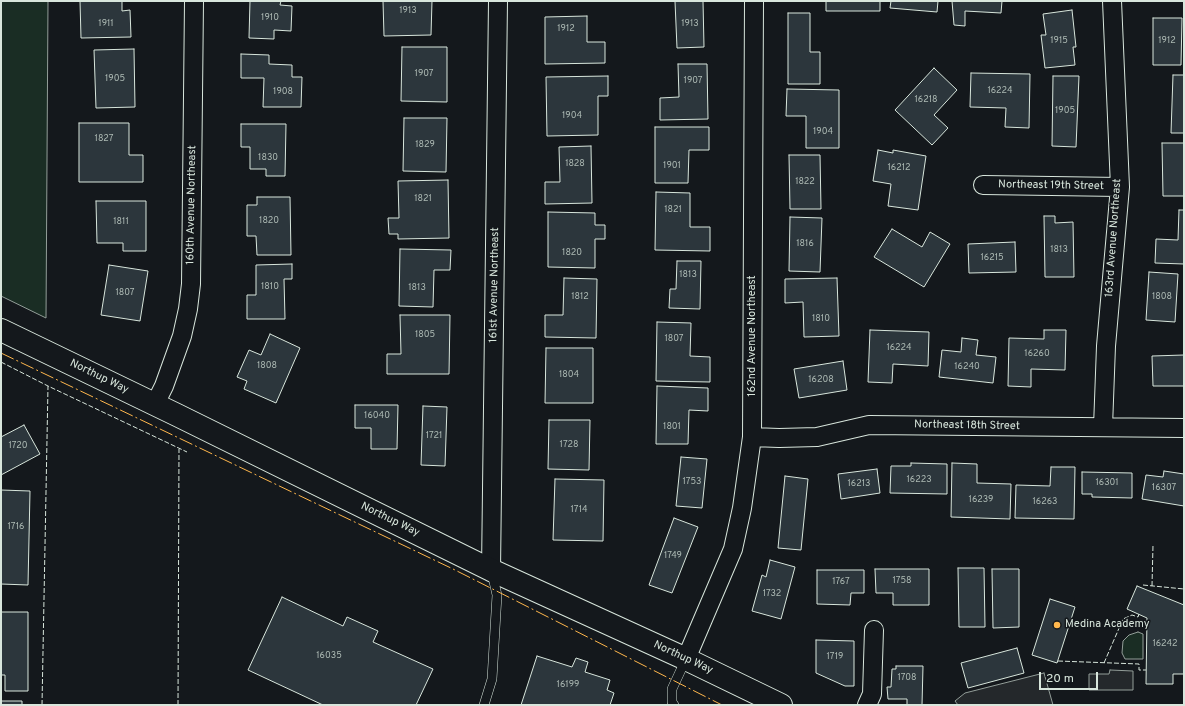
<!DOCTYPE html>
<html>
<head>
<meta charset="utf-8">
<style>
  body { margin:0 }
  #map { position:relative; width:1185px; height:706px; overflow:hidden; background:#14181c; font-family:Overpass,sans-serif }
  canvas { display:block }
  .frame { position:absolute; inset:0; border:2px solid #d8e6dc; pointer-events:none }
  .scale { position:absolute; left:1039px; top:672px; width:59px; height:18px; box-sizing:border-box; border:2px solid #d8e6dc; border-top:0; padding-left:5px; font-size:12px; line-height:14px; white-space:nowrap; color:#d8e6dc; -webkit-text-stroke:3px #14181c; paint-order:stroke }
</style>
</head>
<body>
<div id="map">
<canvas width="1185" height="706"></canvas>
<div class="frame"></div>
<div class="scale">20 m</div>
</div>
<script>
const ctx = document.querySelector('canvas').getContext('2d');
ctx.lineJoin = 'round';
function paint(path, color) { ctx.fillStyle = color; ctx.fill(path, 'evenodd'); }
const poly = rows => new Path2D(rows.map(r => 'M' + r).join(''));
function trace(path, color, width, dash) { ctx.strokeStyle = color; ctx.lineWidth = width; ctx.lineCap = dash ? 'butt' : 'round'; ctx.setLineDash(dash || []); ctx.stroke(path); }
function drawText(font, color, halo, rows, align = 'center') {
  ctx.font = font + ' Overpass,sans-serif'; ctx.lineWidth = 3; ctx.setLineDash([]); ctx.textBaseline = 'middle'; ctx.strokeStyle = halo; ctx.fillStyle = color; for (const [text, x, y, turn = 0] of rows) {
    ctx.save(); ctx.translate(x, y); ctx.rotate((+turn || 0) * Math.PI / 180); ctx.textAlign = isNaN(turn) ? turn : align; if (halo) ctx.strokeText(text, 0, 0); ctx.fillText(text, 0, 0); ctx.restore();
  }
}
const green = poly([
  [1,1,48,1,46,318,1,296,1,1],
  [1138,632,1143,634,1143,659,1125,659,1122,653,1123,641,1129,635,1138,632]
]);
const parking = poly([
  [1110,670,1133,671,1133,690,1089,690,1089,674,1109,674,1110,670],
  [1044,673,1053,705,958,705,955,701,965,693,1044,673]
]);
const building = poly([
  [80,1,122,1,122,11,130,10,131,37,81,38,80,1],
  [250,1,281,1,280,5,292,6,291,31,274,30,274,39,249,38,250,1],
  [383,1,432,1,431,35,384,36,383,1],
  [675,1,703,1,704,47,677,48,675,1],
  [826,1,880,1,880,11,826,11,826,1],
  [891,1,938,1,937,12,890,8,891,1],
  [952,1,1002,1,1001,13,965,11,965,26,954,25,952,1],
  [1072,10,1076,47,1073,47,1075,65,1045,68,1041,35,1046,35,1043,14,1072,10],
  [788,13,810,13,810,52,820,52,820,84,788,84,788,13],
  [587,16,587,42,605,42,605,63,545,64,545,17,587,16],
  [1153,18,1182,18,1181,65,1153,65,1153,18],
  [402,47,447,47,447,102,401,101,402,47],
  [134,49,135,107,96,108,94,50,134,49],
  [241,54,269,55,269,64,292,65,292,77,302,77,301,107,263,107,264,78,241,78,241,54],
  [678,64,707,64,708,119,660,120,660,98,679,97,678,64],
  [934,68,957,90,934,115,948,128,932,145,895,110,934,68],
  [971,73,1030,74,1029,128,1005,127,1006,108,970,107,971,73],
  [1173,75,1184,75,1184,133,1171,133,1173,75],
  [608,76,608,96,598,96,598,135,547,136,546,77,608,76],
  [1053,76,1079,76,1076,147,1052,146,1053,76],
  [787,89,839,90,839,148,806,148,806,116,786,116,787,89],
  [404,118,447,118,446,172,403,171,404,118],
  [79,123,129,123,129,155,143,155,143,182,79,182,79,123],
  [241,124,286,124,285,176,266,176,266,169,250,169,250,147,241,147,241,124],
  [655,127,709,127,709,150,689,150,688,183,655,183,655,127],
  [1162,143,1184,143,1184,196,1163,196,1162,143],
  [591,146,592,203,545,204,545,182,560,182,559,147,591,146],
  [878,150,893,153,893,150,926,156,918,210,888,206,891,184,873,181,878,150],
  [789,155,820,155,821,209,790,209,789,155],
  [448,180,449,238,398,239,398,234,389,234,388,218,399,218,398,181,448,180],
  [656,192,690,193,690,227,710,227,710,251,655,250,656,192],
  [257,197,290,197,291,255,257,255,256,236,247,236,247,205,257,205,257,197],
  [96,201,146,201,146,251,123,251,123,243,97,243,96,201],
  [1179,210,1184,210,1184,264,1155,263,1156,239,1178,240,1179,210],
  [548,212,595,213,595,225,605,225,605,239,595,239,595,268,548,267,548,212],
  [1044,216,1055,216,1055,223,1073,222,1074,277,1045,277,1044,216],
  [790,217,822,218,820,272,789,271,790,217],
  [892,229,922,247,930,232,950,244,924,287,874,257,892,229],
  [1015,242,1016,272,969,273,968,244,1015,242],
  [400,249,451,250,450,270,434,270,433,307,399,306,400,249],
  [677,261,701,261,700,309,669,308,670,289,676,289,677,261],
  [292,264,292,279,284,279,285,319,247,319,247,295,256,295,256,265,292,264],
  [109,265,148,271,140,321,101,315,109,265],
  [1149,272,1178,274,1175,322,1146,320,1149,272],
  [564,278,597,279,596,338,545,337,545,315,563,315,564,278],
  [837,278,839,336,804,337,803,302,785,303,785,279,837,278],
  [400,315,450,315,449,374,387,374,387,354,401,354,400,315],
  [657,322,691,323,690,356,710,357,710,382,656,381,657,322],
  [870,330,929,332,928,366,893,364,892,383,868,382,870,330],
  [1044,330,1066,330,1065,370,1031,369,1031,387,1008,386,1009,338,1044,339,1044,330],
  [270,334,300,348,276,403,244,389,247,381,237,377,249,350,261,355,270,334],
  [962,338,978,340,976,355,996,357,993,383,939,377,942,350,961,352,962,338],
  [546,348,593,348,593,403,545,403,546,348],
  [1184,355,1184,386,1153,386,1152,356,1184,355],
  [843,361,847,390,799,398,794,369,843,361],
  [657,386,708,388,708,411,689,410,688,444,656,444,657,386],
  [355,405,398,405,397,449,371,449,371,428,355,428,355,405],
  [423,406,447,407,445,466,421,465,423,406],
  [549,420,590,420,589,470,548,469,549,420],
  [24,425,40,454,1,475,1,437,24,425],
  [681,457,707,459,702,508,676,506,681,457],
  [911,463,947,464,947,494,890,493,891,466,911,466,911,463],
  [952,463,977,464,977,483,1011,484,1010,519,951,517,952,463],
  [1051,467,1075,467,1074,519,1015,518,1016,485,1050,486,1051,467],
  [877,469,880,493,841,499,838,474,877,469],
  [1164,471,1184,474,1184,506,1142,499,1146,475,1163,477,1164,471],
  [1082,472,1132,473,1132,498,1092,497,1092,494,1082,494,1082,472],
  [785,476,808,479,801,550,778,548,785,476],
  [555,479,604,480,603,541,553,540,555,479],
  [1,490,30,491,28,585,1,584,1,490],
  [674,518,698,527,672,593,649,585,674,518],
  [770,560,795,567,781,619,752,611,762,575,766,577,770,560],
  [958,568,984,568,985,627,959,627,958,568],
  [875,569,929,569,929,605,893,605,893,593,876,593,875,569],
  [992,569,1019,569,1019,627,993,628,992,569],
  [817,570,864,570,864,593,851,593,850,605,817,604,817,570],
  [1137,586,1184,605,1184,674,1173,674,1173,684,1146,684,1147,618,1127,609,1137,586],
  [282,597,343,626,347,617,378,631,373,642,433,669,416,705,323,705,248,670,282,597],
  [1050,599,1075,607,1057,663,1032,655,1050,599],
  [1,612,28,612,28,691,5,691,5,675,1,675,1,612],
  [816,640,854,641,854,686,845,686,816,673,816,640],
  [1017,648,1024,673,968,688,961,663,1017,648],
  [537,656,572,667,576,658,588,662,585,672,610,680,607,690,614,693,610,705,521,705,537,656],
  [896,666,923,666,922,705,907,705,907,699,888,699,887,687,891,687,892,669,896,669,896,666],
  [1,701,22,701,22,705,1,705,1,701]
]);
const lane = poly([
  [484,705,492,679,497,595,492,573],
  [674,705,672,702,672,689,686,659]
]);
const street = poly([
  [983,185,1120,187],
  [155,404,164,386,182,336,188,309,191,284,194,1],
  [1103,427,1106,346,1120,187,1112,1],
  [752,437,779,438,817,437,869,425,1184,428],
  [491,570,498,1],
  [686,659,733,549,742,508,752,437,754,1],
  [867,705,872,694,874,630]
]);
const secondary = poly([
  [1,330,177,415,491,570,686,659,781,705]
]);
const fence = poly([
  [1,362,48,386],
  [1143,585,1184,589],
  [1152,586,1153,545],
  [1058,661,1139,664,1139,670,1146,670],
  [1104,663,1123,619,1132,615,1138,617,1139,614],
  [42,705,48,386,187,452],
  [178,705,179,449],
  [1184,705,1184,698]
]);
const power = poly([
  [1,353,453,569,722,705]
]);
const markers = [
  [1057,625,4,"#ffb74d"]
];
const numberNames = [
  ["1913",408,11],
  ["1910",270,18],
  ["1911",106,24],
  ["1913",690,24],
  ["1912",566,29],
  ["1915",1059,41],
  ["1912",1167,41],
  ["1907",424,74],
  ["1905",115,79],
  ["1907",693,81],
  ["16224",1000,91],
  ["1908",283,92],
  ["16218",926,100],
  ["1905",1065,111],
  ["1904",572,116],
  ["1904",823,132],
  ["1827",104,139],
  ["1829",425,145],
  ["1830",268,158],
  ["1828",575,164],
  ["1901",672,166],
  ["16212",899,168],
  ["1822",805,182],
  ["1821",423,199],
  ["1821",673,210],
  ["1820",269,221],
  ["1811",121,222],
  ["1816",805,244],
  ["1813",1059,250],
  ["1820",572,253],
  ["16215",992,258],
  ["1813",688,275],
  ["1810",270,287],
  ["1813",417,288],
  ["1807",125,293],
  ["1812",580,297],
  ["1808",1162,297],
  ["1810",821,319],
  ["1805",425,335],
  ["1807",674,339],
  ["16224",899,348],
  ["16260",1037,354],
  ["1808",267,366],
  ["16240",967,367],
  ["1804",569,375],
  ["16208",821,380],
  ["16040",377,416],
  ["1801",672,427],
  ["1721",434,436],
  ["1728",569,445],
  ["1720",18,446],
  ["16223",919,480],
  ["1753",692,482],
  ["16301",1107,483],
  ["16213",859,484],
  ["16307",1164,488],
  ["16239",981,500],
  ["16263",1045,502],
  ["1714",579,510],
  ["1716",16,527],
  ["1749",673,556],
  ["1758",902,581],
  ["1767",841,582],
  ["1732",772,594],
  ["16242",1165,644],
  ["16035",329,656],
  ["1719",835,657],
  ["1708",907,678],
  ["16199",568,685]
];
const streetNames = [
  ["Northeast 19th Street",1051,186,1],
  ["160th Avenue Northeast",192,205,-89],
  ["163rd Avenue Northeast",1114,238,-86],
  ["161st Avenue Northeast",495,285,-89],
  ["162nd Avenue Northeast",753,336,-90],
  ["Northup Way",99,377,26],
  ["Northeast 18th Street",967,426,1],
  ["Northup Way",390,520,26],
  ["Northup Way",683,658,25]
];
const poiNames = [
  ["Medina Academy",1065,625]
];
paint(green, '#1a2d24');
trace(green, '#939e99', 1);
paint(parking, '#24282b');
trace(parking, '#939e99', 1);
paint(building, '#2c363c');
trace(building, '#d8e6dc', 1);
trace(lane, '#d8e6dc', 10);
trace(street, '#d8e6dc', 20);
trace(secondary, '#d8e6dc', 24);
trace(lane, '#14181c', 9);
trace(street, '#14181c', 18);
trace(secondary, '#14181c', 22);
trace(fence, '#d8e6dc', 1, [5, 2]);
trace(power, '#ffb74d', 1, [14, 3, 2, 3]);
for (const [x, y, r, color] of markers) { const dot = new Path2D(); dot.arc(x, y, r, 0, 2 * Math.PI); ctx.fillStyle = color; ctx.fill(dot); trace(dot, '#14181c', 1.5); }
drawText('9px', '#adbab4', null, numberNames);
drawText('11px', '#d8e6dc', '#14181c', streetNames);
drawText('11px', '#d8e6dc', '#14181c', poiNames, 'left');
</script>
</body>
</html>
